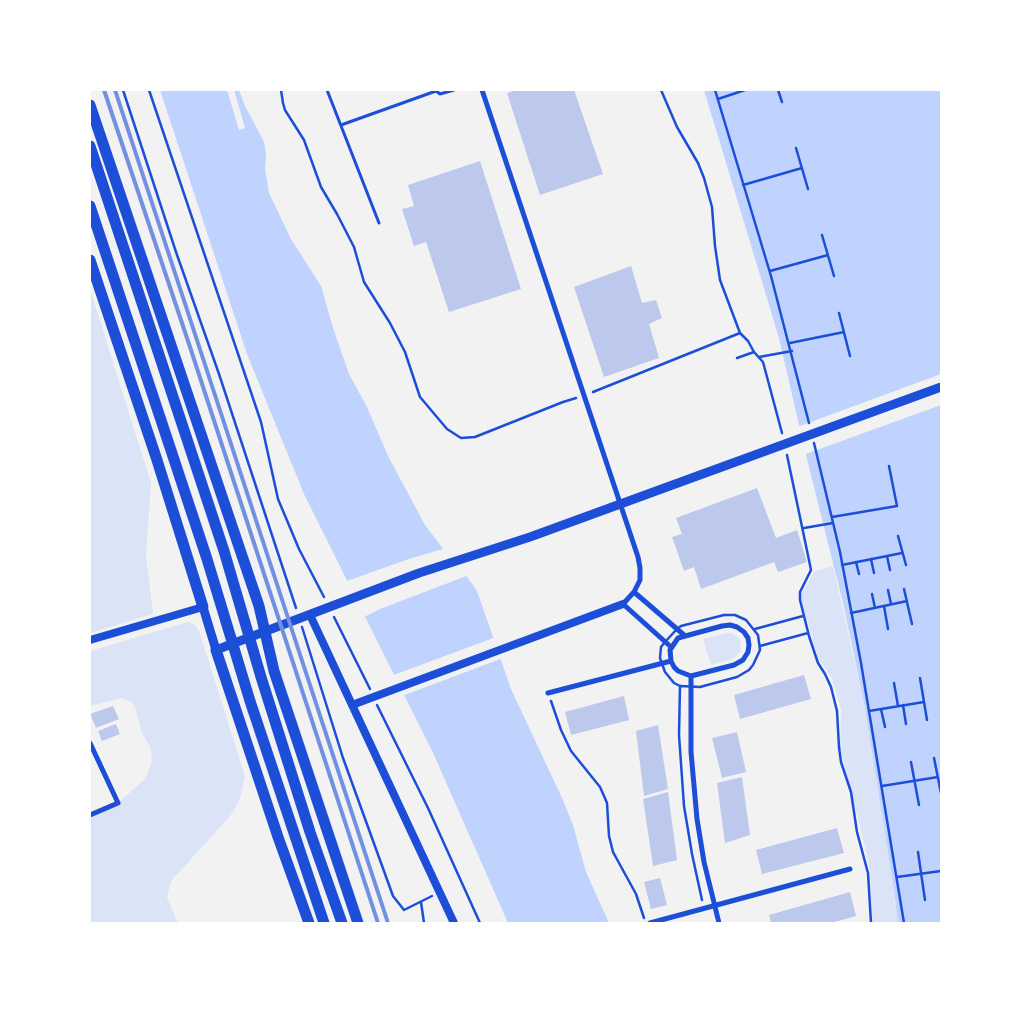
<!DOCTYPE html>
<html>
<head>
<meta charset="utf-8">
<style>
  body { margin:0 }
  #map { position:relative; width:1031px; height:1013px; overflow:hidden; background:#f2f2f2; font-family:Lora,serif }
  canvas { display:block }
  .frame { position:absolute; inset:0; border:91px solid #fff; pointer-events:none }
</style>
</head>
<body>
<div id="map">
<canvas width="1031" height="1013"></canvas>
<div class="frame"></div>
</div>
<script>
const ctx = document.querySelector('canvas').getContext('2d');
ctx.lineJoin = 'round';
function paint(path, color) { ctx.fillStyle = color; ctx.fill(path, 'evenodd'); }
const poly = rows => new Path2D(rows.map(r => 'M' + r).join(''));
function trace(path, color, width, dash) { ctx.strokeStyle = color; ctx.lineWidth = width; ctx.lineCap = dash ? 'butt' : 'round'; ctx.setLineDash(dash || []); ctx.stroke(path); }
const green = poly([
  [90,289,151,483,146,556,153,614,90,633],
  [833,566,865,708,894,890,898,923,872,923,870,874,866,851,840,747,841,709,832,679,818,658,802,604,801,593,815,571],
  [188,622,195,625,199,631,245,776,240,798,231,815,171,881,167,897,178,923,90,923,90,816,118,803,145,779,152,761,151,749,141,731,135,707,131,702,122,698,90,706,90,651],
  [728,633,732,633,740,639,741,651,733,659,711,665,703,639]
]);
const water = poly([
  [160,90,239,90,245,106,264,142,266,155,265,168,269,193,291,239,321,286,333,328,349,374,367,407,388,456,425,525,444,550,467,577,477,591,511,689,562,798,573,825,586,872,609,923,508,923,434,755,304,494,247,354],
  [704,90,941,90,941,923,898,923,894,890,865,708,843,603,805,451,779,338]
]);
const pier = poly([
  [227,90,234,90,245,128,239,130],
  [941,374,941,405,803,455,797,427],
  [446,548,469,575,380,609,362,618,344,582,409,559],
  [496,637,503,658,402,696,391,676]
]);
const building = poly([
  [516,90,574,90,603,174,540,195,507,93],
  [480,161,521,289,449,312,426,242,414,246,402,209,414,206,408,185],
  [631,266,642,303,656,300,662,318,649,324,659,358,604,377,574,287],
  [757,488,776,538,797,530,807,562,778,572,774,562,701,589,694,567,684,571,672,537,682,534,676,518],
  [804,675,811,699,740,719,734,695],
  [624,696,629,720,571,735,565,712],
  [113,706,119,719,96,728,90,714],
  [116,724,120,734,102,741,98,731],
  [658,725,668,789,644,796,636,731],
  [737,732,746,772,722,778,712,738],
  [742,777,750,835,725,843,717,783],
  [668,792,677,860,653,866,643,799],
  [837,828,844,853,762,874,756,850],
  [660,878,667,905,651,909,644,882],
  [850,892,856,916,831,923,771,923,769,915]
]);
const path = poly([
  [123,90,176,252,219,374,296,608],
  [149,90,261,422,278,499,299,549,324,597],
  [281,90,283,103,285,110,304,140,321,187,337,214,354,247,364,282,390,323,405,352,420,397,447,429,461,438,475,437,563,402,576,398],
  [661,90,677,127,698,163,704,178,712,207,715,246,720,280,740,333,748,341,754,352,763,362,782,433],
  [715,90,771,276,809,423],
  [778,90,782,102],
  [718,99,745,90],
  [796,148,808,189],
  [743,185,802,168],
  [822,235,834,276],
  [770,271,828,255],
  [839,313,850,356],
  [790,343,844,332],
  [759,357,792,351],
  [737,358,754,352],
  [593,392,740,333],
  [814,443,840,552,861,663,904,923],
  [787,455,810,565,811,570,800,592,800,600,809,636,818,663,825,674,831,687,837,711,839,747,841,762,851,792,857,832,868,873,871,923],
  [832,517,897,506,889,466],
  [804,528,833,523],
  [898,536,906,565],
  [887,556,890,570],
  [871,559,874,573],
  [856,562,859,574],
  [842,565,902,553],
  [904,589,912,624],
  [888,590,891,604],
  [872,594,875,608],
  [884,606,888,629],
  [851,613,907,601],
  [724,615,735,615,746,620,758,635,760,650,753,665,749,670,737,677,700,687,680,686,674,683,665,672,660,658,661,647,665,642,677,629,681,626,724,615],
  [334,617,370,689],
  [302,627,343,758,393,896,404,910,432,896],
  [755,629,803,616],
  [760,646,808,633],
  [920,678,927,720],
  [894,683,898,706],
  [680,686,679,735,684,806,692,854,702,900],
  [551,701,561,730,571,751,600,787,604,796,607,803,609,836,613,852,636,894,644,918],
  [377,705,428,808,480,923],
  [903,705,906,724],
  [881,709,885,727],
  [869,711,924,702],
  [934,758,941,793],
  [911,762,919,805],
  [882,786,938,777],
  [918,852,925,900],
  [897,877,941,871],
  [421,902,424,923]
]);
const service = poly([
  [327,90,379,223],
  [436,91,440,94,454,90],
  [341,125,436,91]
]);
const minor = poly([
  [482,90,638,557,640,568,640,580,634,592,623,604,671,647],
  [634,592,684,635],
  [730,625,737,627,744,632,748,638,749,645,748,652,743,660,734,665,691,676,678,671,674,667,671,661,670,650,678,638,722,626,730,625],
  [691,676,691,752,697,819,704,862,719,923],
  [548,693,671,661],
  [90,743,118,803,90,815],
  [650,923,850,869]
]);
const tertiary = poly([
  [310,615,454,923],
  [90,640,203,607],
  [352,705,623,604]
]);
const secondary = poly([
  [203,607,216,650,419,573,530,537,941,387]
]);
const motorway = poly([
  [90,105,259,606,274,671,358,923],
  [90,146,224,551,261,677,310,832,342,923],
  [90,206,207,559,250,701,324,923],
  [90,260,157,460,203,607],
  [216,650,278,837,309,923]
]);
const rail = poly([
  [104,90,190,347,378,923],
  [115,90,388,923]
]);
paint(green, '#dbe4f7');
paint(water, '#bfd3fe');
paint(pier, '#f2f2f2');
paint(building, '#bdc9ec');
trace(path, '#1d4ed8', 2.5);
trace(service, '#1d4ed8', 3);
trace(minor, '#1d4ed8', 5);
trace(tertiary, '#1d4ed8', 8);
trace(secondary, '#1d4ed8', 9);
trace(motorway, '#1d4ed8', 11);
trace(rail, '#7290e2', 4);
</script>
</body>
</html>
